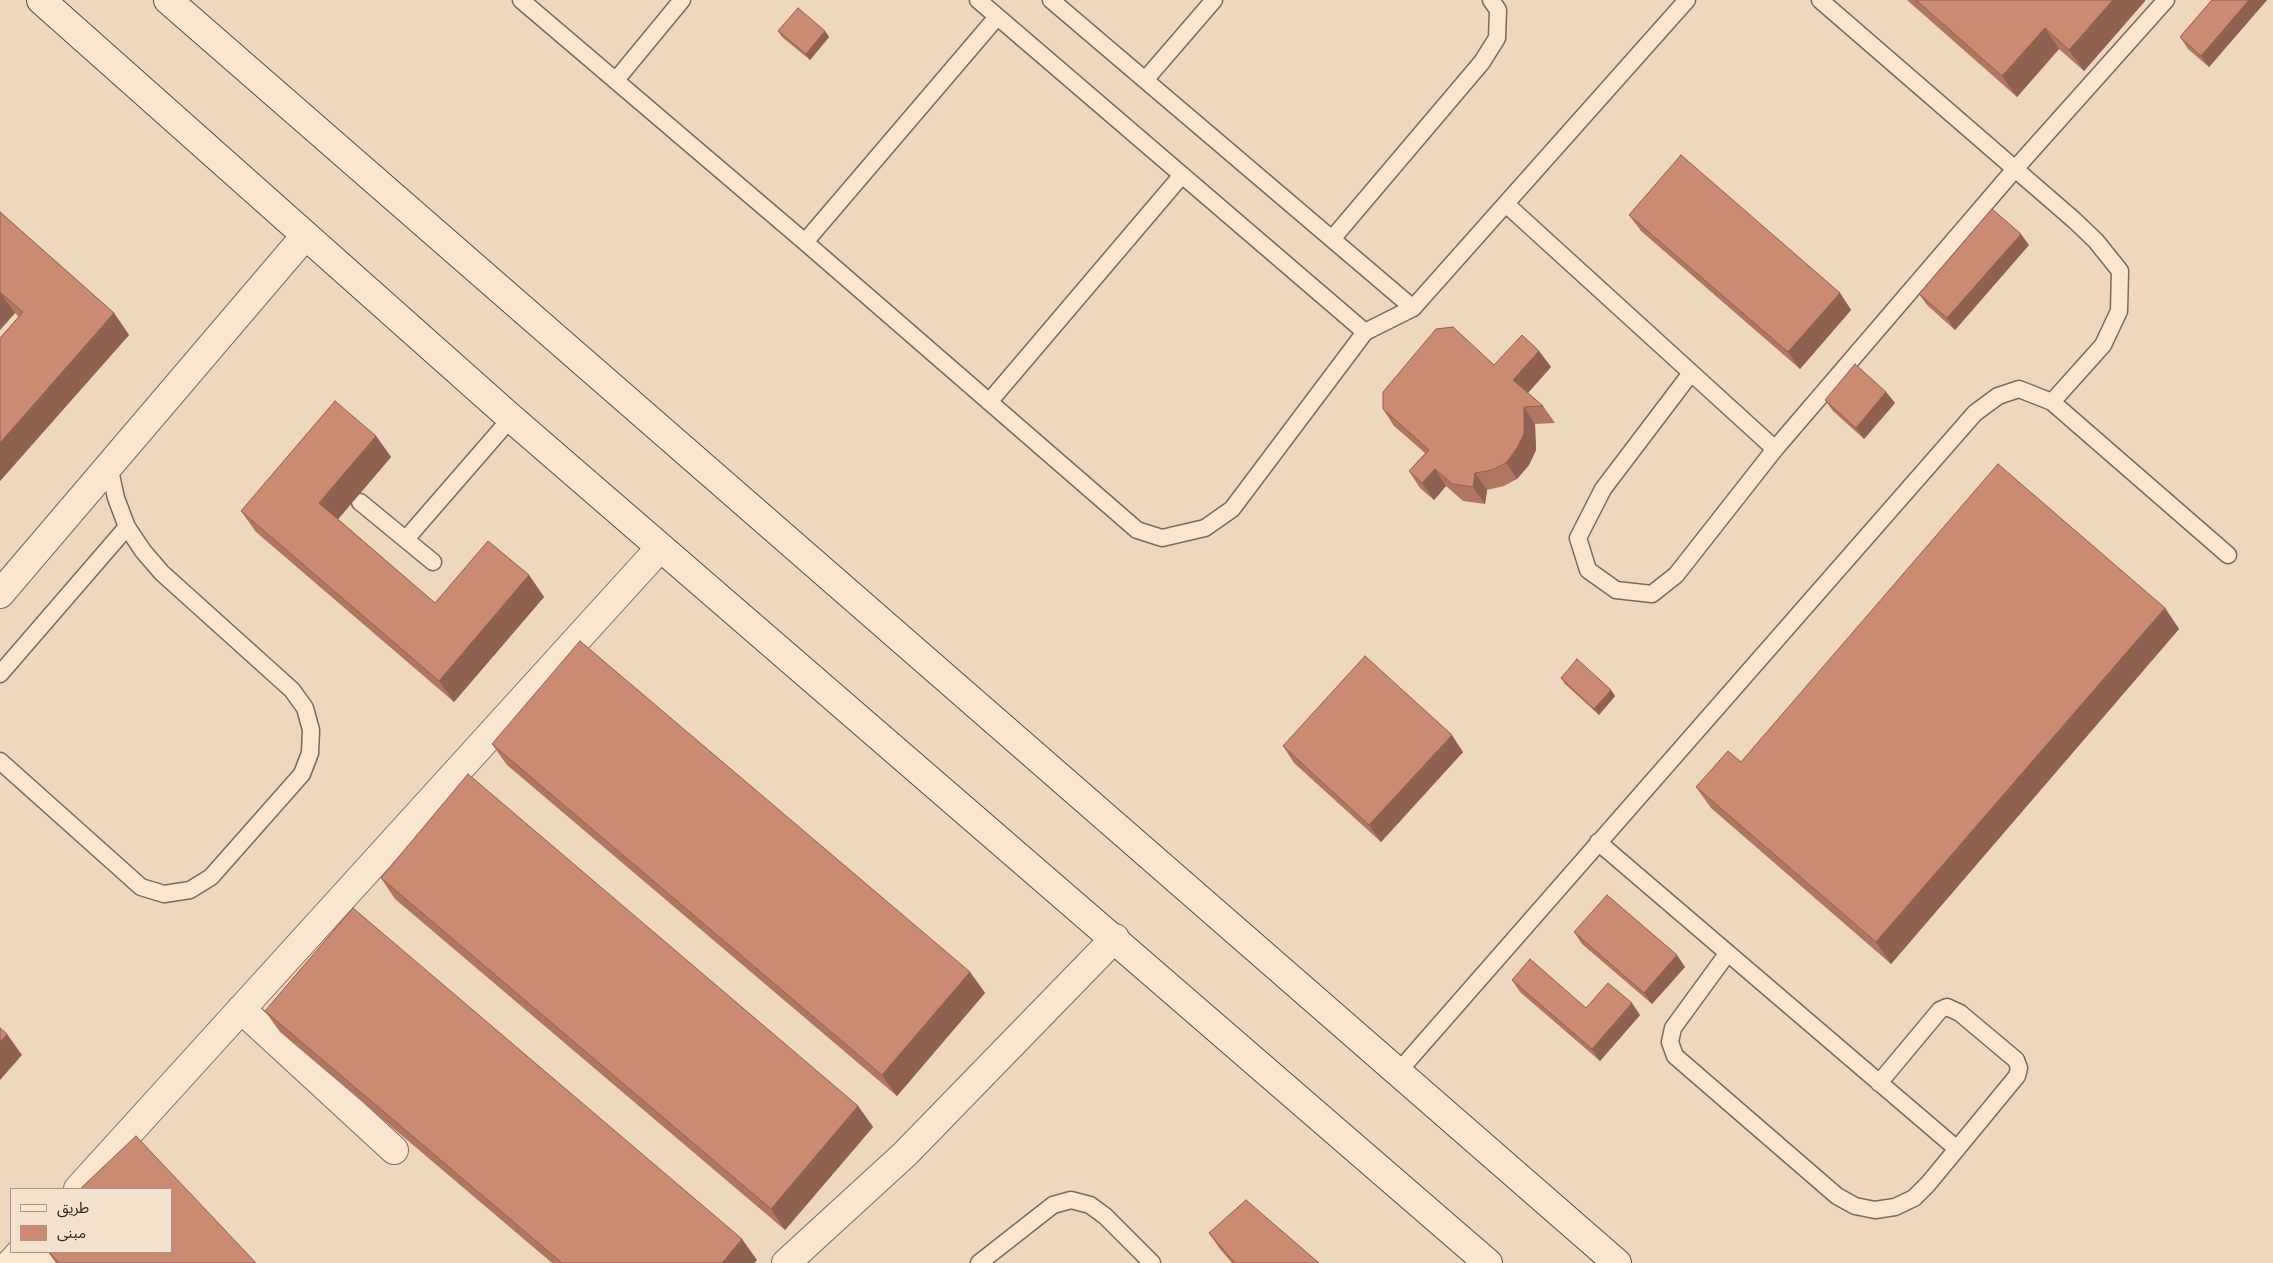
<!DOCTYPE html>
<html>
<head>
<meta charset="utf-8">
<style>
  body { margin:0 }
  #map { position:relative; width:2273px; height:1263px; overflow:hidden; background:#edd7bd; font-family:Spectral,"Noto Sans Arabic",serif }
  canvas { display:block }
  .legend { position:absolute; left:10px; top:1188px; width:162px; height:65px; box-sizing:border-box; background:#f4e3cc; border:1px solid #a79685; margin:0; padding:6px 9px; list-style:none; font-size:15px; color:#33231b }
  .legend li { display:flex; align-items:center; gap:10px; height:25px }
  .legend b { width:25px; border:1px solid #a79685 }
</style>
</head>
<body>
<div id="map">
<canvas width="2273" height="1263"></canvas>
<ul class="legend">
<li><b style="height:6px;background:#f8e6cf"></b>طريق</li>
<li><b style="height:14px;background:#cb8a72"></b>مبنى</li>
</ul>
</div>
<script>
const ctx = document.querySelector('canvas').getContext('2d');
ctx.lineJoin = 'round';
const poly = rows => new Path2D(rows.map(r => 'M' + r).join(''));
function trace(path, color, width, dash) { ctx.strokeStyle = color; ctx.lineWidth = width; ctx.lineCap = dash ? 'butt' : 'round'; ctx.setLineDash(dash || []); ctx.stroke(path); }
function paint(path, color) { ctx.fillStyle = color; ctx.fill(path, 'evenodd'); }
const service = poly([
  [521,0,805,242,1137,530,1162,538,1205,528,1232,509,1365,332,1413,308,1687,0],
  [978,0,1365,332],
  [1051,0,1413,308],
  [1820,0,2074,220,2096,241,2120,271,2119,311,2103,345,2052,402],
  [616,80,682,0],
  [1145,80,1214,0],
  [1507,205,1775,449],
  [1332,239,1482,62,1497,38,1498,10,1491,0],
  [805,242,997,17],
  [1691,373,1603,489,1578,538,1588,570,1616,590,1652,594,1676,575,1775,449,2015,169,2166,0],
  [989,402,1182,175],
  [360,502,433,562],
  [406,539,511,418],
  [0,674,127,527],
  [0,761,141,887,164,894,190,890,211,877,302,774,310,753,311,730,305,708,292,690,162,573,143,551,127,527,116,498,109,466],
  [1598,842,1957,1149],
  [1727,954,1673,1028,1670,1042,1675,1056,1837,1196,1855,1206,1875,1210,1895,1207,1914,1198,1928,1184,2017,1076,2019,1068,2016,1060,1960,1013,1947,1007,1940,1010,1879,1083],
  [1398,1072,1975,413,1998,396,2019,389,2052,402,2228,555],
  [979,1263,1053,1205,1071,1200,1090,1205,1105,1216,1152,1263]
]);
const minor = poly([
  [0,594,305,236],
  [241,1009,394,1150],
  [78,1189,660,548],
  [38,1252,49,1263],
  [11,1263,21,1252],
  [786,1263,905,1154,1115,938]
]);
const secondary = poly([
  [41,0,511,418,1488,1263],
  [168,0,1617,1263]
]);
const wall = poly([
  [1907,0,2145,0,2145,1,2084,71,2059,49,2017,97],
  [2212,0,2267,0,2209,67,2188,49,2180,37],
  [778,31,825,31,829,37,810,60,782,37],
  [0,212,114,313,129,335,0,481,0,338,19,317,15,313,0,330],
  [1629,215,1840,293,1851,310,1800,369,1641,231],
  [2029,245,1955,330,1927,305,1919,294],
  [1539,351,1551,367,1528,393,1543,406,1555,423,1535,424,1536,450,1529,465,1517,479,1504,486,1487,490,1485,504,1463,501,1446,486,1434,500,1420,488,1409,471,1425,453,1394,426,1383,409,1494,365],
  [1886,392,1895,403,1864,439,1833,411,1825,400],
  [376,436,391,457,338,519,435,603,529,575,544,597,454,702,256,532,241,511],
  [2165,608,2179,629,1891,964,1711,808,1696,787,1741,762],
  [1561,678,1611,690,1615,696,1599,715,1565,684],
  [492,744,970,972,985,993,897,1096,507,765],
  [1283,746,1463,752,1381,842,1294,763],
  [381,878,858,1106,873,1127,785,1230,395,899],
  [1574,932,1685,967,1652,1004,1582,944],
  [1512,980,1586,1008,1640,1015,1600,1061,1520,992],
  [265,1011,757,1260,754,1263,552,1263,280,1032],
  [1209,1233,1319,1263,1232,1263,1220,1249],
  [48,1252,256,1263,56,1263]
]);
const shadedWall = poly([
  [2113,0,2145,0,2145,1,2084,71,2069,50],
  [2249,0,2267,0,2209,67,2201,56],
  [2045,28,2059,49,2017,97,2002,76],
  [825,31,829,37,810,60,806,54],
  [2021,234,2029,245,1955,330,1947,318],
  [0,292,15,313,0,330],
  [1840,293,1851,310,1800,369,1788,352],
  [114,313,129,335,0,481,0,443],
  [1539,351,1551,367,1525,396,1513,380],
  [1886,392,1895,403,1864,439,1856,428],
  [1524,407,1535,424,1536,450,1529,465,1517,479,1506,463],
  [376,436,391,457,334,524,319,503],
  [1435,469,1446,486,1434,500,1422,483],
  [1475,473,1487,490,1485,504,1473,487],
  [529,575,544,597,454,702,439,681],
  [2165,608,2179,629,1891,964,1876,942],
  [1611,690,1615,696,1599,715,1594,709],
  [1452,735,1463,752,1381,842,1369,825],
  [1677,955,1685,967,1652,1004,1644,993],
  [970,972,985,993,897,1096,882,1075],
  [1632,1003,1640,1015,1600,1061,1592,1049],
  [7,1034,22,1055,0,1080,0,1042],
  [858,1106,873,1127,785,1230,771,1209],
  [742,1239,757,1260,754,1263,722,1263]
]);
const building = poly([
  [1916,0,2113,0,2069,50,2045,28,2002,76,1916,0],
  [2212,0,2249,0,2201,56,2180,37,2212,0],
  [798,8,825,31,806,54,778,31,798,8],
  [1681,155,1840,293,1788,352,1629,215,1681,155],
  [1992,209,2021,234,1947,318,1919,294,1992,209],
  [0,212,114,313,0,443,0,338,23,312,0,292,0,212],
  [1453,327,1494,365,1522,335,1539,351,1513,380,1543,406,1524,407,1524,434,1517,448,1506,463,1492,470,1475,473,1473,487,1452,484,1435,469,1422,483,1409,471,1429,450,1383,409,1383,392,1436,329,1453,327],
  [1855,364,1886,392,1856,428,1825,400,1855,364],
  [335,401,376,436,319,503,435,603,488,541,529,575,439,681,241,511,335,401],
  [1998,464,2165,608,1876,942,1696,787,1728,751,1741,762,1998,464],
  [580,641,970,972,882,1075,492,744,580,641],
  [1365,656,1452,735,1369,825,1283,746,1365,656],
  [1577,659,1611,690,1594,709,1561,678,1577,659],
  [468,774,858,1106,771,1209,381,878,468,774],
  [1607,895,1677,955,1644,993,1574,932,1607,895],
  [353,908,742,1239,722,1263,562,1263,265,1011,353,908],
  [1530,959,1586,1008,1608,983,1632,1003,1592,1049,1512,980,1530,959],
  [0,1028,7,1034,0,1042,0,1028],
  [136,1136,256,1263,59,1263,49,1252,171,1252,171,1189,80,1189,136,1136],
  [1246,1200,1319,1263,1235,1263,1209,1233,1246,1200]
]);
trace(service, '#846856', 19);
trace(minor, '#846856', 30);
trace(secondary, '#66493a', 30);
trace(service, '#f8e6cf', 16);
trace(minor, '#f8e6cf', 28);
trace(secondary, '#f8e6cf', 28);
paint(wall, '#af7762');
paint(shadedWall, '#8e6150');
paint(building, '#cb8a72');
trace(building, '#8e6150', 1);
</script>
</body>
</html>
